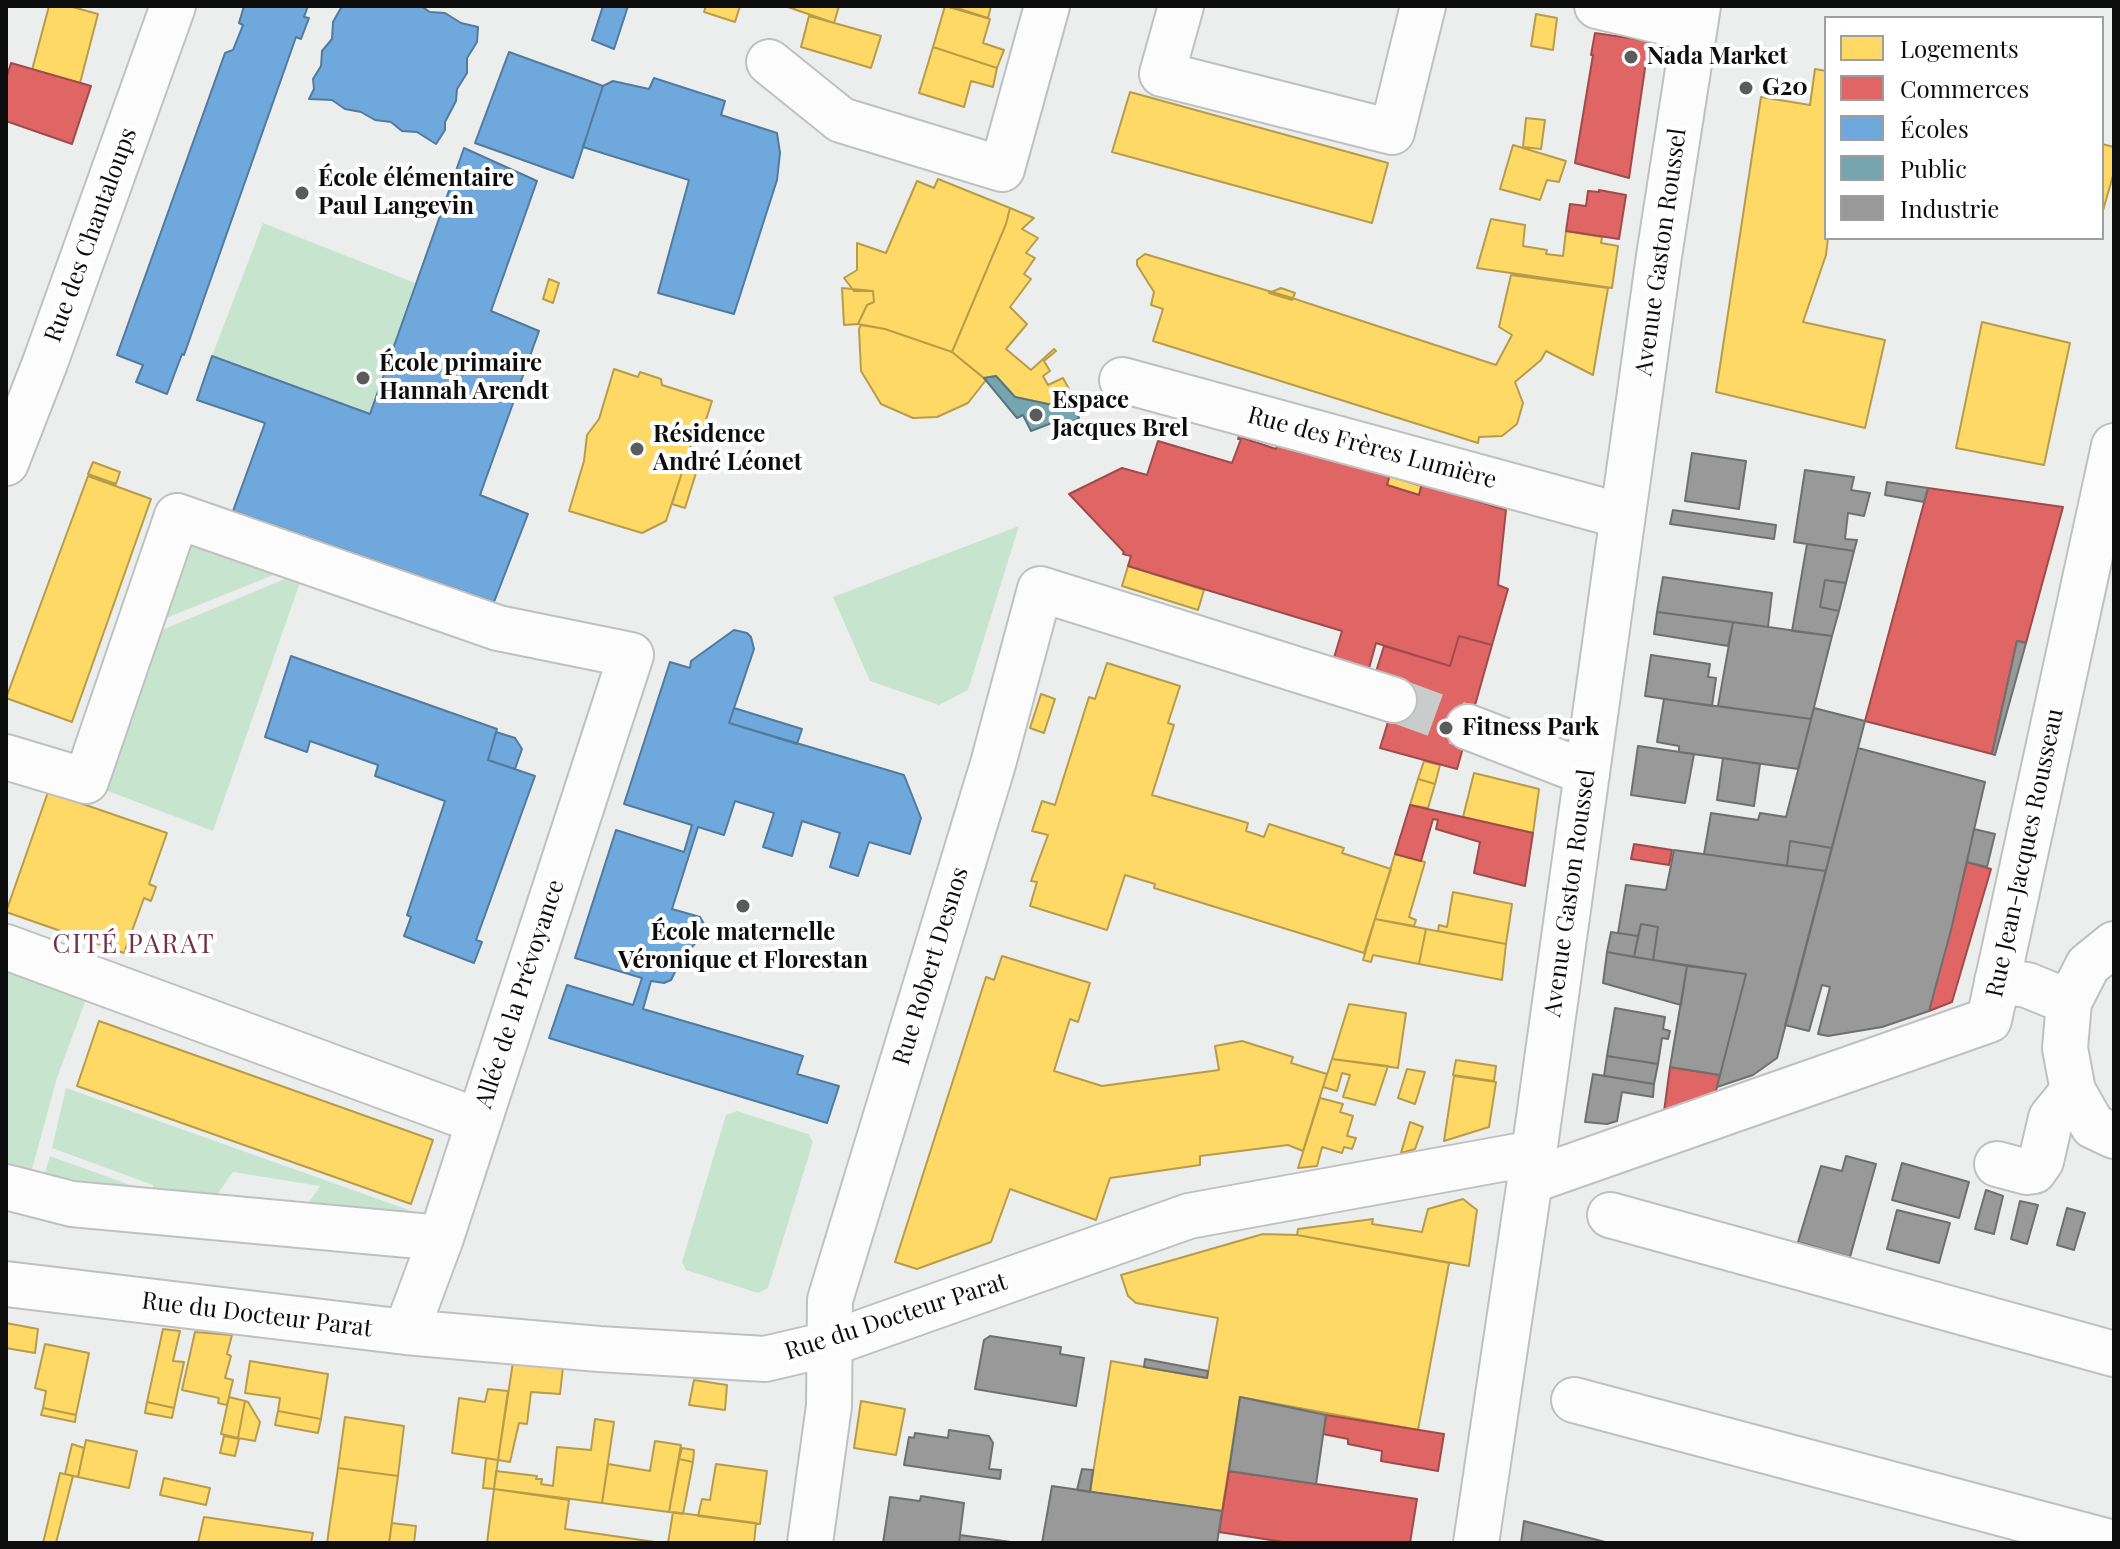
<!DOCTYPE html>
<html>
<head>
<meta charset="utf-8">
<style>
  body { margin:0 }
  #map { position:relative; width:2120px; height:1549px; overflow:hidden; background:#eceeed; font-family:"Playfair Display",serif }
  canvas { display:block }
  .frame { position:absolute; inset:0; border:8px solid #0c0d0c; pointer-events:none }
  .legend { position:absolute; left:1824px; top:16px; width:280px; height:224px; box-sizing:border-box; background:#fff; border:2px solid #9e9e9e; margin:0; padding:10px 14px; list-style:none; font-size:24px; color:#0c0d0c }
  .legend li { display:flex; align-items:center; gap:16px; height:40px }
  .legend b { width:40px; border:2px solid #9e9e9e }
</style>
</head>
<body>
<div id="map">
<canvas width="2120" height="1549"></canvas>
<div class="frame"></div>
<ul class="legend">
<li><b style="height:22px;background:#ffd966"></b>Logements</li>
<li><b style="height:22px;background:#e06666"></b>Commerces</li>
<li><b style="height:22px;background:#6fa8dc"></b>Écoles</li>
<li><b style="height:22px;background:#76a5af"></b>Public</li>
<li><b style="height:22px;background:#999"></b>Industrie</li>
</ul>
</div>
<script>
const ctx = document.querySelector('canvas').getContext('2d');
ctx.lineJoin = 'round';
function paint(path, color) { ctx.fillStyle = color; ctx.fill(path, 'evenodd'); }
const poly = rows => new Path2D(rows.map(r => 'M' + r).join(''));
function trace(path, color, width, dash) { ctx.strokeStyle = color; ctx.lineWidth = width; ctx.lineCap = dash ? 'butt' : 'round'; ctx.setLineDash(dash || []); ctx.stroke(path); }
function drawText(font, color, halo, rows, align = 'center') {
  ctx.font = font + ' "Playfair Display",serif'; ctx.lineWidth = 8; ctx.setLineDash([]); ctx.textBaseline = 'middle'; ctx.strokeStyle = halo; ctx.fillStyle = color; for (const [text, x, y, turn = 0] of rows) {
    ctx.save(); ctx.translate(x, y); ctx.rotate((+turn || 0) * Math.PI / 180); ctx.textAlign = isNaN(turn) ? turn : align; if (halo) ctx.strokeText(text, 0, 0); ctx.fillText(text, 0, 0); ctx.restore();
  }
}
const green = poly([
  [263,223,415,283,370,414,212,356],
  [1019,526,968,690,939,705,870,681,833,597],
  [193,532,291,568,161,620],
  [304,571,213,831,100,788,157,632],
  [6,961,89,991,57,1078,29,1180,6,1174],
  [66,1088,409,1210,403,1221,303,1211,320,1186,233,1172,212,1202,152,1197,153,1185,52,1148],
  [737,1111,808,1134,813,1142,768,1288,758,1293,686,1270,682,1262,726,1115],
  [50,1156,144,1190,42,1182]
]);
const homes = poly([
  [49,6,69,6,98,14,80,83,32,70,49,6],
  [706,6,740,6,735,22,704,12,706,6],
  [839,6,834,23,788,7,788,6,839,6],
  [945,6,990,19,983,43,1004,50,997,68,933,47,945,6],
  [950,6,991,6,988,18,950,6],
  [1536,14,1557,18,1553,50,1531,46,1536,14],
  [809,16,881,36,871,68,801,47,809,16],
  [933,47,997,68,993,87,971,81,964,107,919,93,933,47],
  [1815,69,1826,71,1826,238,1828,238,1826,255,1803,322,1885,340,1865,428,1716,392,1761,97,1810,105,1815,69],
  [1130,92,1388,163,1372,223,1112,152,1130,92],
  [1526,118,1545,120,1541,149,1523,147,1526,118],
  [2102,144,2114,147,2114,172,2102,214,2102,144],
  [1513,145,1566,161,1559,182,1547,180,1540,200,1500,189,1513,145],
  [938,179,1010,208,1006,224,952,352,885,329,858,324,867,305,874,302,873,291,854,291,844,278,857,270,857,243,886,253,917,181,934,188,938,179],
  [1010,208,1034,218,1022,229,1038,238,1026,253,1035,258,1024,274,1031,279,1010,307,1027,324,1006,349,1031,370,1054,349,1056,351,1044,361,1050,371,1043,376,1048,385,1063,378,1069,389,1058,395,1057,406,1015,397,996,376,984,378,952,352,1006,224,1010,208],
  [1491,219,1525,225,1523,246,1547,250,1546,254,1563,256,1566,231,1602,237,1601,243,1618,246,1612,288,1477,268,1491,219],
  [1145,254,1292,298,1496,365,1512,335,1499,327,1511,275,1608,288,1593,375,1546,351,1541,360,1515,382,1523,403,1517,424,1502,436,1479,437,1478,443,1153,341,1163,309,1151,305,1154,292,1137,265,1137,260,1145,254],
  [549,279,559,283,553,303,543,299,549,279],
  [842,288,873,291,874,302,867,305,858,324,844,325,842,288],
  [1281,288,1295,293,1292,300,1269,293,1281,288],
  [1982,322,2070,343,2044,465,1956,448,1982,322],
  [861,325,885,329,952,352,986,380,968,403,937,417,913,418,881,404,861,371,859,329,861,325],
  [614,369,638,377,640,372,661,379,662,385,712,401,700,438,694,436,666,521,642,533,569,511,584,461,587,435,599,419,614,369],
  [93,462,120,472,116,484,88,474,93,462],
  [683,469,696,473,685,508,672,504,683,469],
  [88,476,151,499,72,722,6,698,88,476],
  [1389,476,1421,486,1419,495,1387,485,1389,476],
  [1128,566,1204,590,1198,610,1122,586,1128,566],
  [1107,663,1180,686,1168,723,1174,725,1152,795,1248,823,1246,831,1264,837,1269,824,1344,848,1342,853,1391,869,1364,953,1154,888,1155,884,1125,875,1107,930,1030,906,1037,882,1031,881,1048,835,1032,831,1042,801,1055,805,1089,697,1095,699,1107,663],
  [1041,694,1055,699,1044,733,1030,728,1041,694],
  [1424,761,1440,765,1435,784,1418,779,1424,761],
  [1474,773,1539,789,1533,833,1463,817,1474,773],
  [1418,779,1435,784,1428,808,1410,805,1418,779],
  [48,792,167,833,149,884,156,887,151,901,144,898,124,953,6,912,48,792],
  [1395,854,1425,862,1409,917,1416,920,1414,926,1375,919,1395,854],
  [1453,892,1512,904,1506,944,1438,931,1439,925,1447,927,1453,892],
  [1375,919,1426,929,1419,964,1373,955,1371,962,1363,960,1375,919],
  [1426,929,1506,944,1502,980,1419,964,1426,929],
  [1002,956,1090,983,1078,1022,1070,1019,1054,1071,1102,1086,1219,1070,1215,1046,1242,1041,1293,1057,1291,1063,1327,1074,1303,1151,1288,1145,1200,1156,1200,1165,1110,1178,1096,1220,1010,1189,991,1242,917,1269,895,1262,986,977,994,980,1002,956],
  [1349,1004,1406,1013,1398,1068,1332,1059,1349,1004],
  [99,1021,433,1140,411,1204,77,1086,99,1021],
  [1332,1059,1388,1066,1375,1105,1343,1097,1350,1075,1342,1073,1337,1091,1323,1087,1332,1059],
  [1456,1060,1496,1066,1494,1081,1453,1075,1456,1060],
  [1407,1069,1425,1072,1415,1104,1398,1098,1407,1069],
  [1454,1076,1496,1082,1489,1127,1444,1141,1454,1076],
  [1320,1098,1343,1104,1340,1112,1353,1116,1347,1136,1356,1138,1352,1149,1344,1147,1342,1153,1322,1147,1317,1166,1298,1168,1320,1098],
  [1410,1122,1423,1127,1415,1149,1401,1153,1410,1122],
  [1463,1199,1477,1210,1469,1266,1297,1235,1298,1229,1373,1219,1372,1224,1422,1232,1428,1209,1463,1199],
  [1263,1234,1297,1235,1449,1263,1418,1430,1240,1397,1222,1511,1090,1492,1111,1361,1207,1378,1218,1318,1136,1303,1128,1296,1121,1275,1263,1234],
  [6,1323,38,1329,35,1353,6,1348,6,1323],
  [163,1329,180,1331,173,1361,184,1362,174,1408,147,1402,163,1329],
  [195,1332,232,1335,227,1354,231,1356,225,1378,233,1380,227,1405,218,1403,219,1398,182,1390,195,1332],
  [45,1344,89,1353,76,1415,43,1408,46,1391,35,1388,45,1344],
  [250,1361,328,1374,321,1419,278,1411,280,1398,245,1393,250,1361],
  [513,1362,563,1367,560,1394,531,1392,527,1424,519,1423,510,1462,498,1460,513,1362],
  [694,1380,727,1385,725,1410,689,1405,694,1380],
  [488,1389,508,1391,498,1460,452,1453,459,1398,485,1402,488,1389],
  [229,1397,245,1401,238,1438,221,1434,229,1397],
  [245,1401,248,1402,260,1422,255,1441,238,1438,245,1401],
  [861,1401,905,1409,896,1455,854,1448,861,1401],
  [147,1402,174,1408,172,1418,145,1413,147,1402],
  [43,1408,76,1415,75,1422,41,1415,43,1408],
  [278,1411,321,1419,318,1433,275,1425,278,1411],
  [345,1417,404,1426,398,1476,338,1468,345,1417],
  [595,1419,614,1422,602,1503,494,1489,496,1471,537,1476,536,1479,542,1479,541,1484,553,1486,557,1447,591,1450,595,1419],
  [224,1436,239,1439,235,1456,220,1453,224,1436],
  [86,1440,137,1451,129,1488,78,1477,86,1440],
  [655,1441,681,1445,669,1512,602,1503,608,1464,650,1471,655,1441],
  [72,1444,84,1448,78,1477,65,1474,72,1444],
  [682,1448,694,1450,693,1462,679,1459,682,1448],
  [486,1458,498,1460,494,1489,483,1488,486,1458],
  [679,1459,693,1462,683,1514,669,1512,679,1459],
  [716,1464,767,1471,760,1524,698,1516,702,1499,710,1500,716,1464],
  [338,1468,398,1476,389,1543,327,1543,338,1468],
  [60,1473,73,1476,56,1543,43,1543,60,1473],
  [164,1478,210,1488,206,1505,160,1495,164,1478],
  [494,1489,569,1500,565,1529,662,1543,487,1543,494,1489],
  [673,1512,756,1523,754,1543,668,1543,673,1512],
  [204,1517,313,1533,311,1543,198,1543,204,1517],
  [392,1523,416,1526,414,1543,389,1543,392,1523]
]);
const shops = poly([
  [1595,33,1649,41,1629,178,1575,163,1593,55,1591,55,1595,33],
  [11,63,91,86,72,144,6,121,6,79,11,63],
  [1599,190,1626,195,1619,239,1566,231,1570,204,1586,206,1588,191,1599,192,1599,190],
  [1240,433,1244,435,1243,438,1276,449,1280,440,1390,474,1387,485,1419,495,1422,484,1506,510,1498,585,1508,589,1492,645,1459,636,1450,666,1376,643,1368,672,1333,661,1342,631,1128,566,1131,556,1123,554,1124,552,1069,494,1122,468,1147,475,1158,441,1232,463,1241,439,1238,439,1240,433],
  [1928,488,2063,507,2026,643,2017,641,1992,754,1865,721,1928,488],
  [1459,636,1492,645,1457,769,1380,748,1400,683,1375,675,1384,646,1450,666,1459,636],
  [1410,805,1533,833,1525,886,1474,873,1480,842,1436,829,1438,820,1433,819,1421,861,1395,854,1410,805],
  [1634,844,1672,850,1669,865,1631,859,1634,844],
  [1967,862,1991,869,1952,1002,1929,1011,1967,862],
  [1670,1067,1720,1075,1711,1110,1661,1134,1670,1067],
  [1326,1415,1444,1434,1438,1471,1381,1461,1382,1451,1348,1444,1348,1439,1323,1434,1326,1415],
  [1229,1471,1417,1499,1410,1543,1290,1543,1219,1532,1229,1471]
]);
const schools = poly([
  [244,6,308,6,304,17,309,18,301,39,296,37,184,355,182,354,167,394,136,382,143,365,117,355,225,53,233,50,243,25,239,23,244,6],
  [342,6,421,6,430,12,445,13,461,23,478,27,477,42,467,58,467,73,457,89,456,101,445,122,445,130,436,144,417,132,402,131,391,122,375,120,361,112,345,109,332,100,309,99,314,89,313,79,321,66,322,51,332,39,333,22,342,6],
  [603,6,628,6,614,49,592,40,603,6],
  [509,52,603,86,573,178,475,143,509,52],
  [654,78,725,101,721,115,777,133,780,153,777,180,734,314,658,293,689,180,583,147,603,86,613,81,649,89,654,78],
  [464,148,537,181,491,311,539,331,480,495,528,514,494,602,233,511,265,423,197,400,212,356,370,414,464,148],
  [734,630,747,633,751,637,754,649,729,723,904,775,921,818,910,854,869,842,858,876,830,867,840,833,802,821,792,856,763,847,774,813,735,801,724,835,698,827,672,909,700,917,704,924,703,933,678,966,671,980,664,983,651,981,643,1009,803,1056,797,1074,839,1086,827,1123,549,1038,567,985,633,1005,642,978,575,958,616,830,684,852,692,825,624,804,670,662,690,668,691,661,734,630],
  [291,656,497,729,488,760,535,776,476,940,482,942,474,963,404,936,411,917,407,915,445,801,375,776,378,765,310,741,307,752,265,737,291,656],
  [734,708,802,729,797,744,729,723,734,708],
  [496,732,515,738,522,749,515,769,488,760,496,732]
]);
const public = poly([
  [996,376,1015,397,1057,406,1071,402,1079,418,1061,428,1057,421,1031,431,1023,415,1017,418,984,378,996,376]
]);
const industry = poly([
  [1692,453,1746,461,1739,509,1685,501,1692,453],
  [1805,470,1854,477,1851,490,1870,493,1864,516,1848,513,1845,539,1857,540,1854,551,1794,542,1805,470],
  [1887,482,1928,488,1924,502,1885,495,1887,482],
  [1673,510,1776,525,1774,539,1670,524,1673,510],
  [1807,544,1854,551,1846,583,1825,580,1820,607,1839,611,1832,636,1792,631,1807,544],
  [1663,577,1772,593,1768,627,1657,612,1663,577],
  [1825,580,1846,583,1839,611,1820,607,1825,580],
  [1657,612,1733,622,1728,646,1654,634,1657,612],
  [1733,622,1832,636,1811,719,1718,706,1733,622],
  [2017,641,2026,643,1995,755,1992,754,2017,641],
  [1651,655,1710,664,1708,677,1716,678,1712,706,1645,696,1651,655],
  [1664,699,1811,719,1798,769,1679,752,1679,746,1657,742,1664,699],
  [1814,708,1865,721,1832,848,1790,841,1787,866,1704,854,1711,813,1758,820,1760,813,1786,817,1814,708],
  [1638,746,1694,754,1685,803,1631,795,1638,746],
  [1858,748,1985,782,1951,930,1929,1011,1882,1027,1828,1036,1818,1034,1830,987,1822,985,1809,1031,1785,1025,1858,748],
  [1723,758,1760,764,1754,806,1717,800,1723,758],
  [1974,829,1995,834,1987,867,1967,862,1974,829],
  [1790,841,1832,848,1826,871,1787,866,1790,841],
  [1674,850,1826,871,1777,1058,1753,1075,1717,1087,1746,974,1653,960,1658,927,1641,924,1638,936,1618,933,1626,885,1666,890,1674,850],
  [1641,924,1658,927,1653,960,1634,957,1641,924],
  [1611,932,1638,936,1634,957,1607,952,1611,932],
  [1607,952,1687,966,1681,1005,1603,983,1607,952],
  [1687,966,1746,974,1720,1075,1670,1067,1687,966],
  [1615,1008,1665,1017,1663,1029,1670,1031,1668,1039,1662,1038,1658,1064,1607,1056,1615,1008],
  [1607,1056,1658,1064,1654,1084,1604,1076,1607,1056],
  [1593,1074,1654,1084,1653,1097,1622,1092,1617,1121,1607,1124,1585,1122,1593,1074],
  [1846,1156,1876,1164,1850,1257,1798,1242,1821,1166,1842,1171,1846,1156],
  [1902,1163,1969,1182,1959,1218,1892,1200,1902,1163],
  [1986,1190,2003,1196,1994,1234,1975,1229,1986,1190],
  [2020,1201,2038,1205,2027,1244,2011,1239,2020,1201],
  [2067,1208,2085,1213,2074,1250,2057,1245,2067,1208],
  [1897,1210,1950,1223,1939,1263,1887,1249,1897,1210],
  [990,1336,1061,1347,1060,1354,1084,1358,1076,1406,975,1389,984,1340,990,1336],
  [1145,1359,1208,1371,1207,1378,1144,1367,1145,1359],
  [1240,1397,1326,1415,1316,1484,1229,1471,1240,1397],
  [949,1430,989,1436,993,1443,989,1469,1001,1470,1000,1479,904,1465,909,1437,914,1438,915,1433,948,1438,949,1430],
  [1082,1469,1093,1470,1090,1492,1077,1490,1082,1469],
  [1052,1486,1222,1511,1217,1543,1042,1543,1052,1486],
  [921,1496,964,1503,959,1543,883,1543,890,1497,920,1501,921,1496],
  [1524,1521,1609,1543,1521,1543,1524,1521],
  [960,1535,1018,1543,959,1543,960,1535]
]);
const minorTunnel = poly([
  [1394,700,1468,727]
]);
const minor = poly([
  [1181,6,1162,74,1392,132,1423,6],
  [1597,6,1694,29],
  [769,62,841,120,1002,169,1047,6],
  [1122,380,1622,516],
  [6,463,45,363,173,6],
  [1468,727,1587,773],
  [6,757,86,781,177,516,498,628,631,655,441,1238,406,1332],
  [2114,944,2088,965,2069,1002,2065,1048,2073,1091,2093,1126,2114,1136],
  [6,947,478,1121],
  [1997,981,2027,985,2069,1002],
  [1997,1164,2027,1172,2034,1171,2041,1161,2051,1118,2073,1091],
  [1530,1181,1989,1020,2114,446],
  [6,1187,72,1204,441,1238],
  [1610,1215,2114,1354],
  [6,1284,406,1332,599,1349,765,1359,829,1344,1189,1216,1534,1153],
  [1574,1400,2113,1543],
  [810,1543,829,1406,830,1300,993,764,1040,589,1394,700]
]);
const major = poly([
  [1476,1543,1534,1153,1659,256,1698,6]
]);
const markers = [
  [1631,57,8,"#5a5c5b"],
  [1746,88,8,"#5a5c5b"],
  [302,193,8,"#5a5c5b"],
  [363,378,8,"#5a5c5b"],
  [1036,415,8,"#5a5c5b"],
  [637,449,8,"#5a5c5b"],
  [1446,728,8,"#5a5c5b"],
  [743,906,8,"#5a5c5b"]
];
const poiNames = [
  ["Nada Market",1647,57],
  ["G20",1762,88],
  ["École élémentaire",318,179],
  ["Paul Langevin",318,207],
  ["École primaire",379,364],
  ["Hannah Arendt",379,392],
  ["Espace",1052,401],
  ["Jacques Brel",1052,429],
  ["Résidence",653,435],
  ["André Léonet",653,463],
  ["Fitness Park",1462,728],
  ["École maternelle",743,933,"center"],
  ["Véronique et Florestan",743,961,"center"]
];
const streetNames = [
  ["Rue des Chantaloups",91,235,-70],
  ["Avenue Gaston Roussel",1661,252,-82],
  ["Rue des Frères Lumière",1372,448,15],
  ["Rue Jean-Jacques Rousseau",2025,853,-78],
  ["Avenue Gaston Roussel",1570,893,-82],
  ["Rue Robert Desnos",931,966,-73],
  ["Allée de la Prévoyance",520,994,-72],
  ["Rue du Docteur Parat",257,1315,7],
  ["Rue du Docteur Parat",896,1317,-18]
];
const neighbourhoodNames = [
  ["CITÉ PARAT",134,945]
];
paint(green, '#c7e5ce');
paint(homes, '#ffd966');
trace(homes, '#b69c4b', 2);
paint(shops, '#e06666');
trace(shops, '#a04b4b', 2);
paint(schools, '#6fa8dc');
trace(schools, '#517a9e', 2);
paint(public, '#76a5af');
trace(public, '#56777e', 2);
paint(industry, '#999');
trace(industry, '#6f6f6f', 2);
trace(minorTunnel, '#cacccb', 44, [44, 22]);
trace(minor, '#bfc1c0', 48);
trace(major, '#bfc1c0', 48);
trace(minor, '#fcfcfc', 44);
trace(major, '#fcfcfc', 44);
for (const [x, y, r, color] of markers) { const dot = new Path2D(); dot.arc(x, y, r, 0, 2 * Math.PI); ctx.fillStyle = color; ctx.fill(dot); trace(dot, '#fff', 3); }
drawText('bold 24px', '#0c0d0c', '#fff', poiNames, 'left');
drawText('24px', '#0c0d0c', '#fff', streetNames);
ctx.letterSpacing = '2px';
drawText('26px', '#742f46', '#fff', neighbourhoodNames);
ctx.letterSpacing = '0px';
</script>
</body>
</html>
